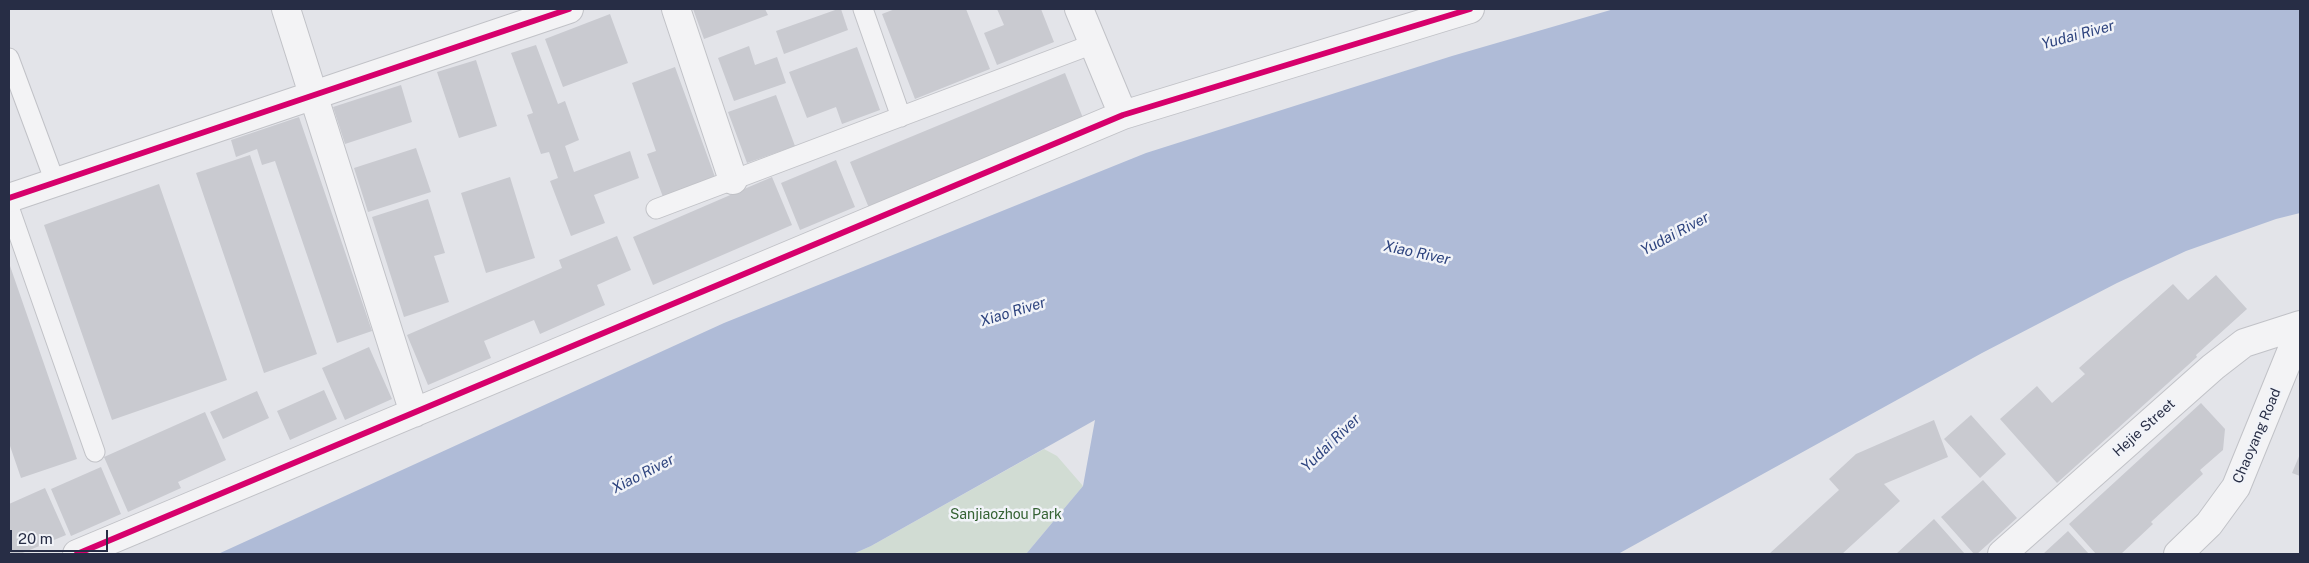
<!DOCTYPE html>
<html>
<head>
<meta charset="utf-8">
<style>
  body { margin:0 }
  #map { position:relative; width:2309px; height:563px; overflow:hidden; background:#e3e4e9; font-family:"Public Sans",sans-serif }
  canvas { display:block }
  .frame { position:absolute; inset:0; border:10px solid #272d45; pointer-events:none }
  .scale { position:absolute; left:10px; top:530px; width:98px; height:22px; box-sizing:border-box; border:2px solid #272d45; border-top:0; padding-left:6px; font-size:15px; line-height:18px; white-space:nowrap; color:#272d45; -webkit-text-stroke:4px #f1f3f8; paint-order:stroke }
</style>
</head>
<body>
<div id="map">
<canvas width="2309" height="563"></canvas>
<div class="frame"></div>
<div class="scale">20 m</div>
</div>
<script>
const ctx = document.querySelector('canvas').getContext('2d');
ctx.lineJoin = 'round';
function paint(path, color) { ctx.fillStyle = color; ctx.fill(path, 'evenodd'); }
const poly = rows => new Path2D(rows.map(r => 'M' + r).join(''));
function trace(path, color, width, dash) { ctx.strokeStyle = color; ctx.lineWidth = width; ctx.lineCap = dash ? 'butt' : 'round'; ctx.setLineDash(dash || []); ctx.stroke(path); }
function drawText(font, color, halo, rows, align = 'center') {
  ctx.font = font + ' "Public Sans",sans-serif'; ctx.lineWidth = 5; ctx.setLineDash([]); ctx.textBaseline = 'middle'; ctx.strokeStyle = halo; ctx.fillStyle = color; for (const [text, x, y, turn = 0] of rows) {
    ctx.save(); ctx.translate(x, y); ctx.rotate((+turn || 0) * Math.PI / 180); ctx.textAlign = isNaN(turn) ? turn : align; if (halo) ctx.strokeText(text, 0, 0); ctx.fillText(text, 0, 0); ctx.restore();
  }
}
const green = poly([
  [1044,449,1057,456,1083,486,1026,554,853,554,871,546]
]);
const water = poly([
  [1614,9,2300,9,2300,213,2276,219,2186,251,2117,283,1982,353,1618,554,1026,554,1083,486,1095,420,871,546,853,554,218,554,724,323,1146,153,1452,56]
]);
const building = poly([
  [693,9,765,9,768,15,704,39],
  [838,9,841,9,848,30,784,54,776,31],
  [895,9,966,9,990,69,915,99,882,14],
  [997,9,1041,9,1054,42,997,65,984,33,1004,25],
  [610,14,628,63,563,87,545,39],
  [536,45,558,104,565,101,579,140,565,146,574,172,630,151,639,178,594,195,605,223,571,236,550,181,558,178,549,152,541,154,527,115,533,113,511,53],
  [749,46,755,65,777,57,786,83,734,101,718,58],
  [857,47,880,110,842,124,836,107,807,118,789,72],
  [476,60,497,126,459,138,437,72],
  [675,67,715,177,663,197,647,154,656,151,632,83],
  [1065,73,1083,118,869,208,850,162],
  [401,85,412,122,345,144,333,107],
  [776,95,795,146,747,163,728,112],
  [299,117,372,331,337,343,275,161,262,165,257,149,236,157,231,140],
  [416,148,431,192,368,212,354,168],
  [250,155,317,354,264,373,196,173],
  [836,160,855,207,800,230,781,183],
  [510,177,535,258,486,273,461,193],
  [772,177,792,225,653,285,633,237],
  [159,184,227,380,112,420,44,225],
  [428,199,445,253,434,256,449,302,404,317,372,217],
  [617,236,631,270,597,285,605,305,540,334,534,320,484,341,491,358,428,385,407,335,562,268,559,260],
  [9,263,77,459,21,478,9,443],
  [2216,275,2247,309,2196,355,2197,357,2057,483,2000,419,2037,386,2052,403,2085,374,2079,368,2173,284,2188,300],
  [369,347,392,399,345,420,322,368],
  [324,390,337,419,290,440,277,411],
  [257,391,269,418,223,439,210,412],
  [2201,403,2225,429,2223,450,2200,470,2203,474,2151,522,2153,524,2121,554,2096,554,2069,524],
  [205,412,226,460,178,482,181,488,128,512,104,457],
  [1971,415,2006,454,1980,478,1944,439],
  [1934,420,1948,457,1884,484,1900,501,1842,554,1769,554,1839,490,1829,479,1856,454],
  [2300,454,2300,476,2292,473],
  [101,467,121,514,71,536,51,489],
  [1983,480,2017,518,1977,554,1974,554,1941,517],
  [45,488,66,535,20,554,9,554,9,504],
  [1934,519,1965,554,1896,554],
  [2068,531,2089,554,2043,554]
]);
const service = poly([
  [863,9,901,117],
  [9,58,55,182],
  [9,207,95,452],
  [656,209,1093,44]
]);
const minor = poly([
  [286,9,414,413],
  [676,9,733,180],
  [1079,9,1123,115],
  [9,198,569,9],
  [77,554,1123,115,1470,9],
  [2002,554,2213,367,2244,343,2300,325],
  [2178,554,2209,524,2236,487,2300,330]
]);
const cycleway = poly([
  [9,198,569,9],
  [77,554,1123,115,1470,9]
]);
const streetNames = [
  ["Hejie Street",2144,428,-42],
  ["Chaoyang Road",2257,436,-67]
];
const parkNames = [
  ["Sanjiaozhou Park",1006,515]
];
const waterNames = [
  ["Yudai River",2078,35,-15],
  ["Yudai River",1675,234,-28],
  ["Xiao River",1417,253,12],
  ["Xiao River",1013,312,-17],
  ["Yudai River",1331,443,-44],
  ["Xiao River",643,474,-27]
];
paint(green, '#d1dcd3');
paint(water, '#afbbd7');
paint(building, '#c9cad0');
trace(service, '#c1c2c7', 21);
trace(minor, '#c1c2c7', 30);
trace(service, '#f3f3f5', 19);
trace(minor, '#f3f3f5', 28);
trace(cycleway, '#d6006c', 6);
drawText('14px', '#272d45', '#f1f3f8', streetNames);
drawText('14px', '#346233', '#f1f3f8', parkNames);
drawText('italic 15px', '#2d437e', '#f1f3f8', waterNames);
</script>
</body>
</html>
